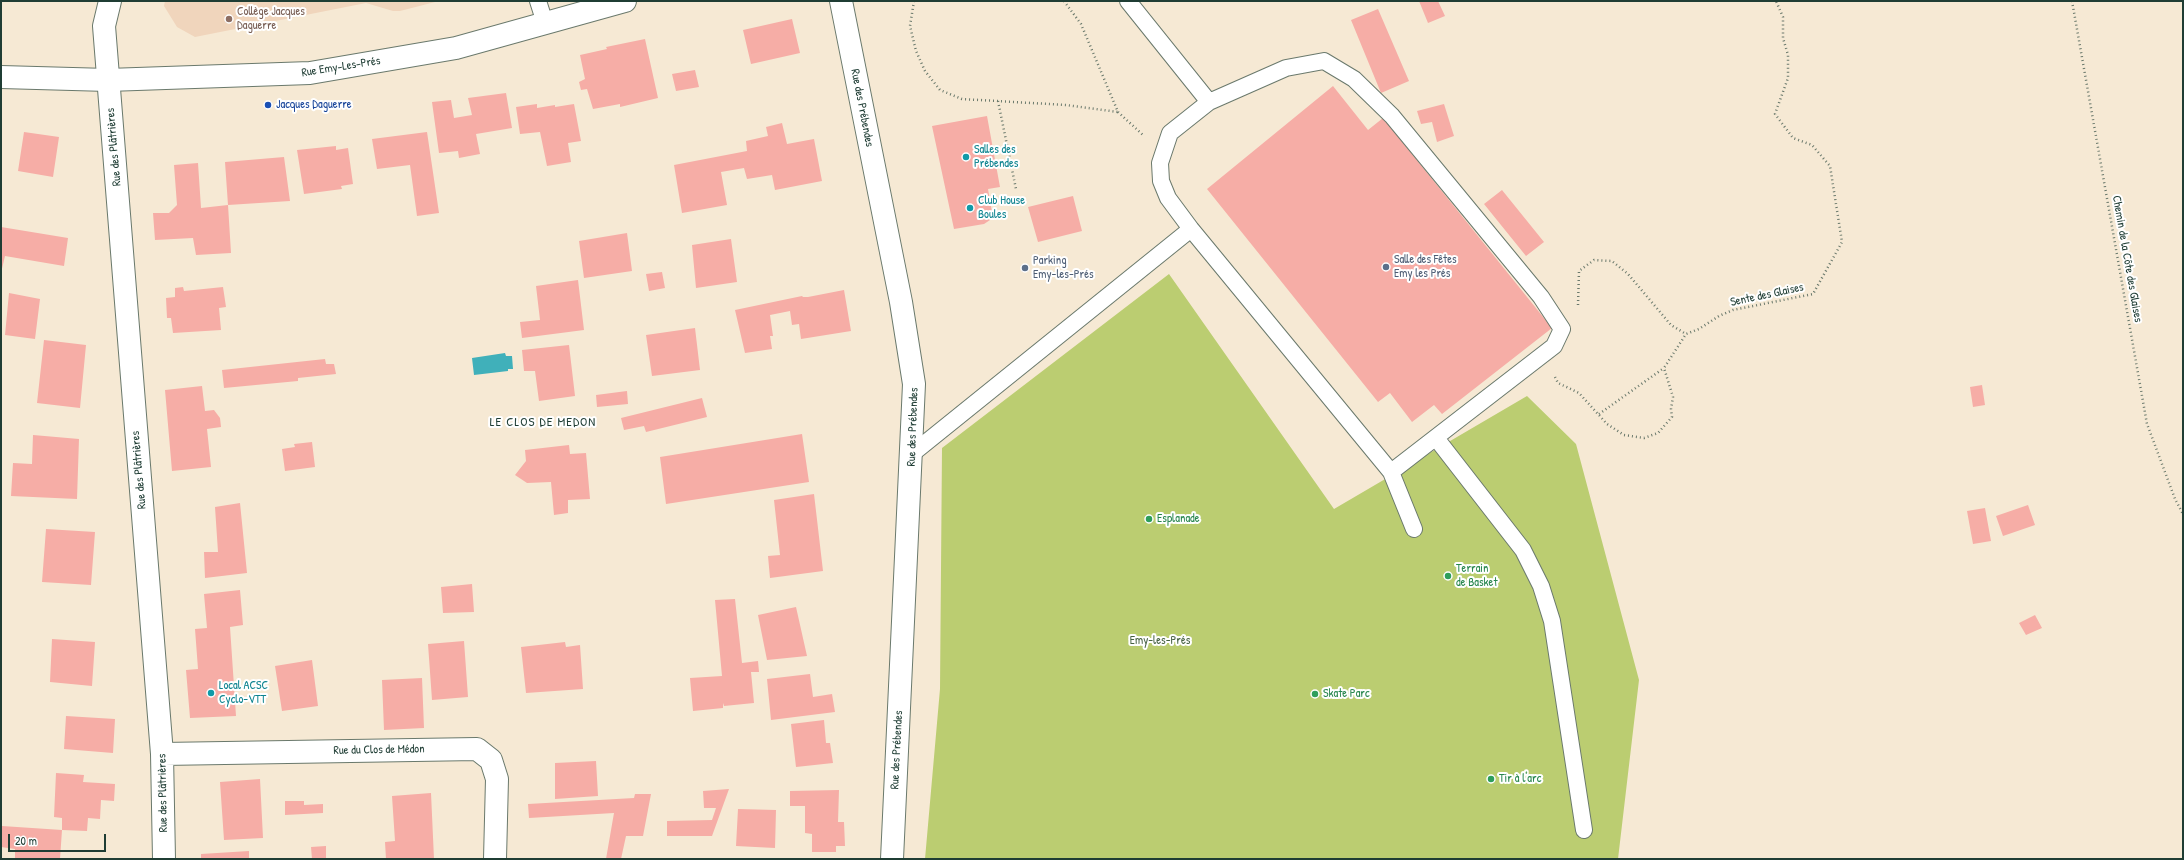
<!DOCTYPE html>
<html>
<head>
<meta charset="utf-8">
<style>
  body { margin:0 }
  #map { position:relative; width:2184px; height:860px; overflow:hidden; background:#f6e9d4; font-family:"Patrick Hand",sans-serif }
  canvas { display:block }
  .frame { position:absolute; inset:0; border:2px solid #1f3d34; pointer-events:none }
  .scale { position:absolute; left:8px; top:834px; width:98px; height:18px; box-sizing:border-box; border:2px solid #1f3d34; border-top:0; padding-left:5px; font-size:12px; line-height:14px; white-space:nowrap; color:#1f3d34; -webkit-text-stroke:3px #fff; paint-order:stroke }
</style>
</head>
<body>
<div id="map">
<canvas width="2184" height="860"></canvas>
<div class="frame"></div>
<div class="scale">20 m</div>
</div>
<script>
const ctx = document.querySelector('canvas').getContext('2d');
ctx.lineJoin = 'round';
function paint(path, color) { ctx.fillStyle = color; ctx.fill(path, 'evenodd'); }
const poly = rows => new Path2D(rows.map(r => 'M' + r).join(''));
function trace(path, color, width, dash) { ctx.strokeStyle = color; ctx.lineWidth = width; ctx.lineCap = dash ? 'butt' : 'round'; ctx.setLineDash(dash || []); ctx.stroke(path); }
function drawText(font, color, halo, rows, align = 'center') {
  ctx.font = font + ' "Patrick Hand",sans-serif'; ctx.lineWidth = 4; ctx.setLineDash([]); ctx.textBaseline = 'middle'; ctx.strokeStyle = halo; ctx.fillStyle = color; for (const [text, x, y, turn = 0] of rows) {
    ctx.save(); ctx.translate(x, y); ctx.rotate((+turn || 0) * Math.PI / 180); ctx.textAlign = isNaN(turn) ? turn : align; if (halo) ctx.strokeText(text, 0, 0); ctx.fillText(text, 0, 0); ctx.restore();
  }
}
const built = poly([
  [165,1,439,1,400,11,393,11,366,3,195,37,177,27,164,6]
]);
const green = poly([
  [1169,274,1334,509,1527,396,1576,444,1639,680,1618,859,925,859,940,689,942,448]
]);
const water = poly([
  [505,353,506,356,512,356,513,369,508,369,508,371,474,375,472,358]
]);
const building = poly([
  [1419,1,1438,1,1445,16,1428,23],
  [1378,9,1409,81,1381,93,1351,20],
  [792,19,800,53,751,64,743,30],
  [645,39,658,98,620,107,620,104,593,109,587,89,581,90,579,82,585,79,580,55,607,49,606,47],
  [695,70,699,87,676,91,672,74],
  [1333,86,1368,130,1383,118,1552,328,1442,414,1434,405,1412,422,1390,393,1378,402,1207,189],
  [506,93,512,128,476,134,480,154,459,158,458,151,439,153,432,102,451,100,454,118,472,115,468,98],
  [537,104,537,108,555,105,555,107,574,104,581,141,568,143,571,162,547,166,540,132,520,134,516,107],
  [1444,104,1454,136,1437,142,1432,122,1421,124,1417,111],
  [987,116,1000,187,988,189,993,218,984,224,954,229,932,126],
  [782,123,787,144,814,139,822,181,775,190,772,175,747,179,744,168,721,172,727,205,682,213,674,165,747,151,746,141,768,136,766,127],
  [24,132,59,137,53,177,18,171],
  [427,132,439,213,417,216,410,165,377,169,372,139],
  [336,146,336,150,348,148,353,184,341,186,342,189,304,194,297,150],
  [284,157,290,201,228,205,225,162],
  [198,163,201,208,228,205,231,253,196,255,193,238,155,240,153,213,169,213,177,205,174,165],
  [1502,190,1544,242,1526,256,1484,204],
  [1073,196,1082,231,1038,242,1028,207],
  [1,227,68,238,64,266,5,256,1,273],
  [627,233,632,271,584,278,579,241],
  [731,239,737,282,696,288,692,245],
  [662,272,665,288,649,291,646,274],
  [578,280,584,330,522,338,520,322,540,320,536,286],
  [183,287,184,291,223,287,226,307,219,308,221,330,173,333,171,318,167,318,166,298,175,297,175,288],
  [844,290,851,331,801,339,799,324,792,325,790,311,770,315,773,336,770,336,772,349,745,353,735,310,802,296,803,297,808,297],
  [9,293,40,299,35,339,5,335],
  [695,328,700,370,652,376,646,335],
  [44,340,86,345,80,408,37,403],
  [569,345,575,396,539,401,535,371,524,371,522,350],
  [325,359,326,364,334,364,336,374,298,378,298,381,224,388,222,370],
  [1982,385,1985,405,1973,407,1970,387],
  [202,386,205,411,214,410,220,418,221,427,207,429,211,467,172,471,165,390],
  [627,391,628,404,597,407,596,395],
  [702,398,707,417,646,432,644,426,624,430,621,418],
  [802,434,809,482,666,504,660,457],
  [33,435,79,439,77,499,11,496,13,463,32,464],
  [312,442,315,467,285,471,282,449,295,447,294,444],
  [569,445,570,454,586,453,590,499,568,500,568,513,554,515,551,482,527,483,515,475,526,461,525,450],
  [814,494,823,571,770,578,768,556,780,555,774,500],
  [240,503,247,573,205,578,204,552,218,552,215,507],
  [2028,505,2035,525,2003,536,1996,516],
  [1985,508,1991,541,1973,544,1967,511],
  [46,529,95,532,91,585,42,582],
  [472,584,474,612,443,613,441,587],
  [240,590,243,625,230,627,236,716,190,718,186,670,198,669,195,629,207,628,204,594],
  [735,599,742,663,758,661,759,672,751,672,754,703,724,706,723,703,723,708,693,711,690,678,722,676,715,600],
  [796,607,807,656,767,660,758,615],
  [2035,615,2042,628,2026,635,2019,623],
  [52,639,95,642,92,686,50,682],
  [464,641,468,697,432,700,428,644],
  [565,642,566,647,580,645,583,689,526,693,521,647],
  [312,660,318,706,282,711,275,666],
  [810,674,813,697,832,694,835,712,771,720,767,679],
  [422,678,424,728,384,730,382,680],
  [66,716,115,719,113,753,64,749],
  [824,720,826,743,830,743,833,763,796,767,791,724],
  [596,761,598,796,555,799,555,763],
  [56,773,84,775,83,782,115,784,114,801,101,800,100,819,88,818,87,831,62,830,62,818,54,817],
  [260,779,263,838,224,840,220,782],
  [729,789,712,836,667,836,667,821,712,820,716,808,704,808,703,791],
  [839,790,838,822,844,822,845,846,836,846,836,852,812,852,812,834,805,833,805,806,790,806,790,791],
  [431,793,434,859,386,859,385,842,395,841,392,796],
  [635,794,651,794,643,836,626,836,621,859,606,859,614,813,529,818,528,804,634,798],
  [285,801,304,801,304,805,323,804,323,813,285,815],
  [738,809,776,810,775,848,736,846],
  [2,826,62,830,60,859,15,859,15,849,1,847],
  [326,846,326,859,312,859,311,847],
  [249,851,249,859,201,859,201,854]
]);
const path = poly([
  [914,1,910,26,916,51,925,71,940,90,962,99,1066,105,1118,112],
  [1064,1,1081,24,1118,112,1143,135],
  [2072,1,2147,424,2175,499,2183,514],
  [998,101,1016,189],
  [1578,305,1579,271,1594,260,1612,261,1628,274,1671,325,1686,334,1699,329,1719,316,1733,310,1813,294,1842,242,1830,166,1812,145,1793,138,1775,114,1788,78,1788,55,1783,38,1783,17,1776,1],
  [1555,377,1558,383,1579,393,1607,424,1624,435,1644,438,1658,433,1672,417,1671,409,1673,397,1664,368,1686,334],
  [1599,414,1664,368]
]);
const lane = poly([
  [538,1,545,23],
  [1128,1,1209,102,1170,133,1160,163,1161,181,1168,198,1191,229,1391,472,1414,529],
  [1209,102,1286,68,1324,61,1354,79,1392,116,1541,297,1562,329,1554,346,1391,472],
  [1436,438,1523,550,1541,586,1552,621,1584,830],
  [913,453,1191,229]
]);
const street = poly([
  [110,1,104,26,162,754,164,859],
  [841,1,901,302,914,384,892,859],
  [162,754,477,749,491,760,497,779,495,859]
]);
const secondary = poly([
  [1,77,108,80,310,73,456,48,625,1]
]);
const markers = [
  [229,19,4,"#8d6e63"],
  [268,105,4,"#1a4fb4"],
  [966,157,4,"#0f9aa8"],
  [970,208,4,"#0f9aa8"],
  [1386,267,4,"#5c6f8a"],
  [1025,268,4,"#5c6f8a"],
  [1149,519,4,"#2e9e5b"],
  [1448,576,4,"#2e9e5b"],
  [211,693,4,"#0f9aa8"],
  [1315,694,4,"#2e9e5b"],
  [1491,779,4,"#2e9e5b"]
];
const educationNames = [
  ["Collège Jacques",237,12],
  ["Daguerre",237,26]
];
const streetNames = [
  ["Rue Emy-Les-Prés",341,67,-9],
  ["Rue des Prébendes",862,108,79],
  ["Rue des Plâtrières",114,147,-95],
  ["Chemin de la Côte des Glaises",2127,259,80],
  ["Sente des Glaises",1767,295,-12],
  ["Rue des Prébendes",913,427,-88],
  ["Rue des Plâtrières",139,470,-95],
  ["Rue du Clos de Médon",379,750,-1],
  ["Rue des Prébendes",897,750,-87],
  ["Rue des Plâtrières",163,793,-91]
];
const transitNames = [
  ["Jacques Daguerre",276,105]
];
const cultureNames = [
  ["Salles des",974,150],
  ["Prébendes",974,164],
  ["Club House",978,201],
  ["Boules",978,215],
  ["Local ACSC",219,686],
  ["Cyclo-VTT",219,700]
];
const serviceNames = [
  ["Salle des Fêtes",1394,260],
  ["Emy les Prés",1394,274],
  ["Parking",1033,261],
  ["Emy-les-Prés",1033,275]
];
const leisureNames = [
  ["Esplanade",1157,519],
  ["Terrain",1456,569],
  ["de Basket",1456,583],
  ["Skate Parc",1323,694],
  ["Tir à l'arc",1499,779]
];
const parkNames = [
  ["Emy-les-Prés",1160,641]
];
const neighbourhoodNames = [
  ["LE CLOS DE MEDON",543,423]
];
paint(built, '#f0d5bc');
paint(green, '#bbcd71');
paint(water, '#40b0ba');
paint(building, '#f6ada6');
trace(lane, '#6a796c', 18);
trace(street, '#6a796c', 24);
trace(secondary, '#6a796c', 24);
trace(path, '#6a796c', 2.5, [1, 3]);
trace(lane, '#fff', 16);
trace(street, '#fff', 22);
trace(secondary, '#fff', 22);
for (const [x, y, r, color] of markers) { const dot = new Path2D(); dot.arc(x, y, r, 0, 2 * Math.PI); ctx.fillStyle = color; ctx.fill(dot); trace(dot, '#fff', 1.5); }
drawText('12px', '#785e54', '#fff', educationNames, 'left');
drawText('12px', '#1f3d34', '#fff', streetNames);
drawText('12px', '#164399', '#fff', transitNames, 'left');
drawText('12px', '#0d838f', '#fff', cultureNames, 'left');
drawText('12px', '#4e5e75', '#fff', serviceNames, 'left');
drawText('12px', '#27864d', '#fff', leisureNames, 'left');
drawText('12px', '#466143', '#fff', parkNames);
ctx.letterSpacing = '1px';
drawText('13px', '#1f3d34', '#fff', neighbourhoodNames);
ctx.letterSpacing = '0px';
</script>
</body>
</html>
